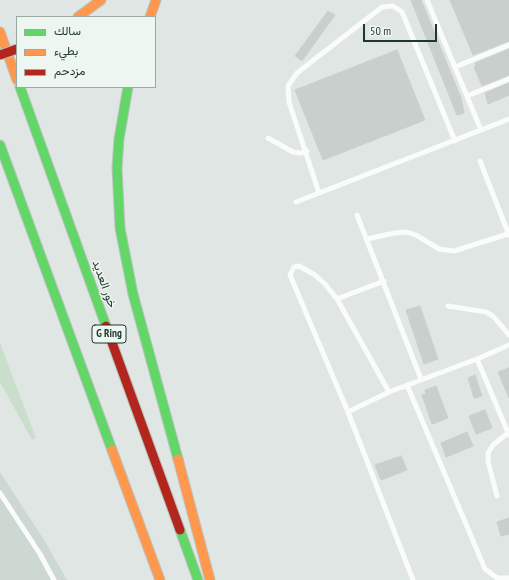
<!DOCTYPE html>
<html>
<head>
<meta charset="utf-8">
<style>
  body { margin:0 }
  #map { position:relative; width:509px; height:580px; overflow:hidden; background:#e0e6e3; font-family:"PT Sans Narrow",Vazirmatn,sans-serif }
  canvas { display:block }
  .legend { position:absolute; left:16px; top:16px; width:140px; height:72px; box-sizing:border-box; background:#edf6f0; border:1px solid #9baaa2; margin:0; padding:5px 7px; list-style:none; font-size:12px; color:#1f382e }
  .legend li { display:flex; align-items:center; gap:8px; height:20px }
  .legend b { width:20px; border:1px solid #9baaa2 }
  .scale { position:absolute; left:363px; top:24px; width:74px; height:18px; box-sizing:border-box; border:2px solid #1f382e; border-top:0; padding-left:5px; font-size:12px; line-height:14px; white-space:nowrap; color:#1f382e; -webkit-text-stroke:3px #edf6f0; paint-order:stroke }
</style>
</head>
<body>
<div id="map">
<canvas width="509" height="580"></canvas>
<ul class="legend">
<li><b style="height:5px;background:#63d668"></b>سالك</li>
<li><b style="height:5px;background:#ff974d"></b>بطيء</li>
<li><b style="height:5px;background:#b3261e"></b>مزدحم</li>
</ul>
<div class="scale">50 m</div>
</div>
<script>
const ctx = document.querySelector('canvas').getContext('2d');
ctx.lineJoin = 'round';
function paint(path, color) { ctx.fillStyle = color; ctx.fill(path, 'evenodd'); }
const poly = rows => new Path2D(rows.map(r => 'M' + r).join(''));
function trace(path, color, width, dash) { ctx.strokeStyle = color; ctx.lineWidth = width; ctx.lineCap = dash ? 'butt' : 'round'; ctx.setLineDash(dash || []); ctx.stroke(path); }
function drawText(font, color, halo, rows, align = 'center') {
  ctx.font = font + ' "PT Sans Narrow",Vazirmatn,sans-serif'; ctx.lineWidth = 3; ctx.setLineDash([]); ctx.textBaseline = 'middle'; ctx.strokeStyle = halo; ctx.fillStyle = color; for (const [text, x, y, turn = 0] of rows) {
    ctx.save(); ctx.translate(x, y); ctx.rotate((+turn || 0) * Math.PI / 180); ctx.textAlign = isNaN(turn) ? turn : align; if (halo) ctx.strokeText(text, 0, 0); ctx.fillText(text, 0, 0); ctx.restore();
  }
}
const built = poly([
  [0,472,44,540,67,580,0,580]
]);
const green = poly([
  [0,343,36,438,32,440,0,382]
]);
const building = poly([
  [411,0,421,0,461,98,464,113,457,115,411,0],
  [450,0,509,0,509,41,473,55,450,0],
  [328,11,335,15,302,61,295,56,328,11],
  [509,49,509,75,482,86,474,67,476,66,475,63,509,49],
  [397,50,425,120,323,160,295,90,397,50],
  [509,83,509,95,488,104,485,93,509,83],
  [420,306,438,359,424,364,406,310,420,306],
  [509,368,509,398,498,372,509,368],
  [475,375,482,396,474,398,468,378,475,375],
  [436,386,448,418,432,424,422,395,426,394,425,390,436,386],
  [485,410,492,428,476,434,469,416,485,410],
  [467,432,473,446,446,457,441,443,467,432],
  [401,456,407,470,381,480,375,465,401,456],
  [509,518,509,534,501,536,497,522,509,518]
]);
const lane = poly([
  [427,0,481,130],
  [455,67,509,45],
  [467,96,509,79],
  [268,138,293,152,301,153,307,151],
  [480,161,509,235],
  [319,193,289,102,288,86,297,73,382,7,393,6,402,12,455,141],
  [296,202,509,119],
  [357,215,421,379],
  [367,239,395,233,407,232,416,235,439,249,454,251,508,234],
  [337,299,384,281],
  [448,306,486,312,493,316,509,335],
  [477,359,509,435],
  [407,385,485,569,497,578,509,578],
  [389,392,337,299,325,284,315,275,299,266,294,267,290,275,348,412,413,580],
  [348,412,389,392,477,359,509,345],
  [0,493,40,554,54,580],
  [497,496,488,461,488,453,493,445,508,433]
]);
const fast = poly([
  [20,87,106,326],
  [128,87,119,139,117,168,120,228,133,294,178,459],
  [0,145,112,450],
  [180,530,198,580]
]);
const slow = poly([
  [78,17,101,0],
  [150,17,156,0],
  [0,32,17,80],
  [112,450,160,580],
  [178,459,210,580]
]);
const jam = poly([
  [106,326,180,530]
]);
const jamBridge = poly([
  [0,55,17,49]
]);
const shields = [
  [109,334,34]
];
const shieldNames = [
  ["G Ring",109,334]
];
const streetNames = [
  ["خور العديد",104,284,70]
];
paint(built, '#cdd8d2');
paint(green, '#c9dfcc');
paint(building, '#c9cfcc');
trace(building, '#c9cfcc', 1);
trace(fast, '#bac3bf', 11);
trace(slow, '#bac3bf', 11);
trace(jam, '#bac3bf', 11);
trace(lane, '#fafbfb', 5);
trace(fast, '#63d668', 9);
trace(slow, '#ff974d', 9);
trace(jam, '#b3261e', 9);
trace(jamBridge, '#bac3bf', 11, []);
trace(jamBridge, '#b3261e', 9);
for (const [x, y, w] of shields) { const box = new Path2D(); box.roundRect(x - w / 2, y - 9, w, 18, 3); ctx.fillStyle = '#edf6f0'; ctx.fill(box); trace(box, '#1f382e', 1); }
drawText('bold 11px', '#1f382e', null, shieldNames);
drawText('12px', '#1f382e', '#edf6f0', streetNames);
</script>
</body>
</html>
